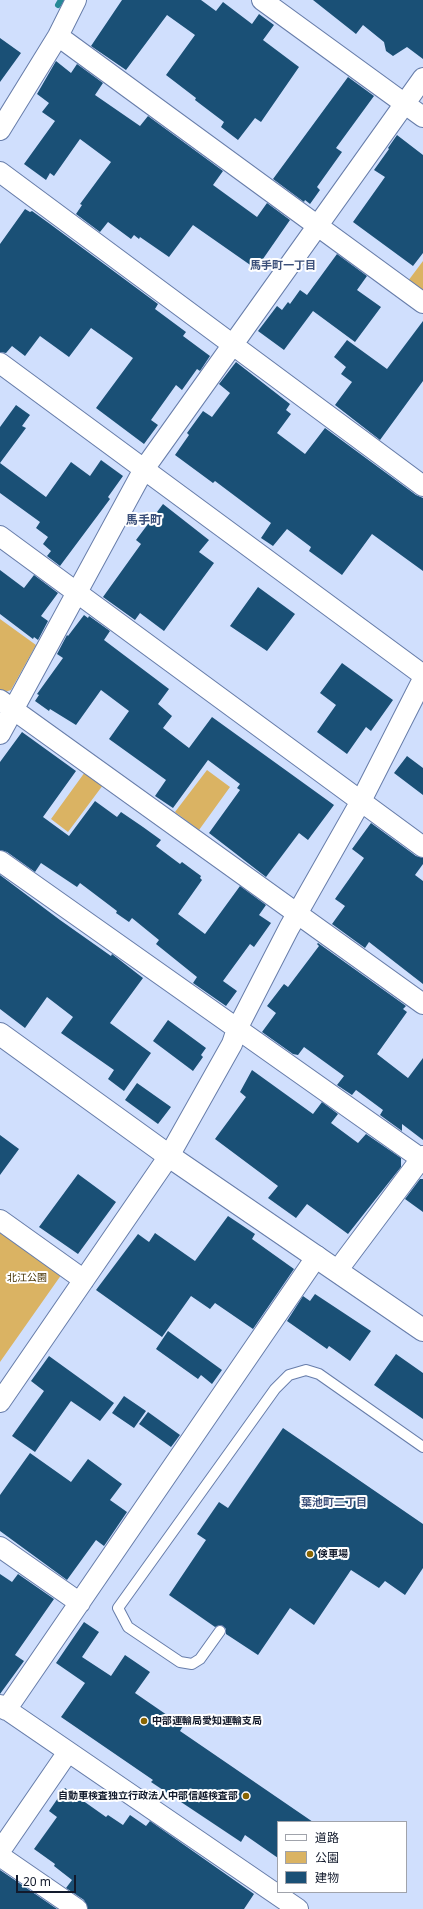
<!DOCTYPE html>
<html>
<head>
<meta charset="utf-8">
<style>
  body { margin:0 }
  #map { position:relative; width:423px; height:1909px; overflow:hidden; background:#d0dffd; font-family:"Noto Sans","Noto Sans JP",sans-serif }
  canvas { display:block }
  .legend { position:absolute; left:277px; top:1821px; width:130px; height:72px; box-sizing:border-box; background:#fff; border:1px solid #a0a3ab; margin:0; padding:5px 7px; list-style:none; font-size:12px; color:#121a2c }
  .legend li { display:flex; align-items:center; gap:8px; height:20px }
  .legend b { width:20px; border:1px solid #a0a3ab }
  .scale { position:absolute; left:16px; top:1875px; width:60px; height:18px; box-sizing:border-box; border:2px solid #121a2c; border-top:0; padding-left:5px; font-size:12px; line-height:14px; white-space:nowrap; color:#121a2c; -webkit-text-stroke:3px #fff; paint-order:stroke }
</style>
</head>
<body>
<div id="map">
<canvas width="423" height="1909"></canvas>
<ul class="legend">
<li><b style="height:5px;background:#fff"></b>道路</li>
<li><b style="height:11px;background:#dab363"></b>公園</li>
<li><b style="height:11px;background:#1a5076"></b>建物</li>
</ul>
<div class="scale">20 m</div>
</div>
<script>
const ctx = document.querySelector('canvas').getContext('2d');
ctx.lineJoin = 'round';
function paint(path, color) { ctx.fillStyle = color; ctx.fill(path, 'evenodd'); }
const poly = rows => new Path2D(rows.map(r => 'M' + r).join(''));
function trace(path, color, width, dash) { ctx.strokeStyle = color; ctx.lineWidth = width; ctx.lineCap = dash ? 'butt' : 'round'; ctx.setLineDash(dash || []); ctx.stroke(path); }
function drawText(font, color, halo, rows, align = 'center') {
  ctx.font = font + ' "Noto Sans","Noto Sans JP",sans-serif'; ctx.lineWidth = 4; ctx.setLineDash([]); ctx.textBaseline = 'middle'; ctx.strokeStyle = halo; ctx.fillStyle = color; for (const [text, x, y, turn = 0] of rows) {
    ctx.save(); ctx.translate(x, y); ctx.rotate((+turn || 0) * Math.PI / 180); ctx.textAlign = isNaN(turn) ? turn : align; if (halo) ctx.strokeText(text, 0, 0); ctx.fillText(text, 0, 0); ctx.restore();
  }
}
const green = poly([
  [423,261,423,292,408,281],
  [0,619,36,645,11,690,5,692,0,689],
  [207,770,230,787,199,830,175,812],
  [85,772,103,785,68,832,51,819],
  [0,1225,64,1271,0,1362]
]);
const stream = poly([
  [58,5,61,0]
]);
const building = poly([
  [122,0,201,0,216,11,223,2,252,24,259,14,274,25,263,40,299,67,261,122,255,118,238,140,221,127,224,122,195,100,196,98,166,75,195,35,167,15,126,70,91,46],
  [313,0,423,0,423,59,407,47,393,56,386,51,384,42,363,25,356,34],
  [0,38,21,53,0,82],
  [56,61,71,73,77,64,103,83,95,95,140,126,148,116,223,171,213,185,257,217,267,203,290,220,256,269,193,225,169,257,140,237,139,239,134,235,131,239,108,222,100,232,76,214,82,205,80,204,111,162,80,139,54,176,50,173,46,180,24,164,55,121,42,112,49,103,37,94],
  [348,77,374,96,336,148,342,152,317,187,320,190,310,204,305,200,304,202,273,179],
  [397,135,423,155,423,253,413,266,353,222,385,177,374,170,389,149,388,148],
  [25,209,30,212,32,211,50,224,158,304,155,309,186,332,183,336,210,356,200,371,197,369,182,390,176,385,151,420,158,425,144,444,96,408,133,358,91,328,69,357,40,336,25,356,12,346,6,353,0,352,0,244],
  [337,254,367,276,357,290,381,307,355,342,313,311,284,350,258,331,277,306,282,310,288,302,290,304,300,290,307,295],
  [423,321,423,381,380,440,335,405,352,382,341,374,346,367,334,357,347,340,387,369],
  [236,362,290,404,286,410,291,414,277,433,305,454,325,428,416,495,423,498,423,571,372,534,342,575,309,551,311,547,287,529,273,546,261,538,271,523,215,481,213,483,175,455,189,435,187,433,203,411,212,417,230,393,219,384],
  [16,405,30,415,22,426,26,428,0,463,0,427],
  [101,460,123,476,108,497,110,499,60,566,47,556,51,551,43,544,48,537,36,528,40,522,0,493,0,463,46,497,71,462,90,476],
  [163,504,209,540,199,552,214,563,164,631,140,613,135,620,103,597,141,544,136,540],
  [0,570,24,588,34,575,58,593,41,616,48,621,38,640,34,637,33,639,0,614],
  [258,587,295,614,267,651,230,626],
  [84,615,88,618,89,616,110,631,104,640,169,689,158,704,172,716,163,728,189,748,212,717,334,805,308,840,299,833,266,877,209,833,240,790,237,788,240,784,208,760,173,808,155,796,166,780,109,739,129,711,101,690,76,725,50,709,49,711,35,701,39,695,37,694,63,658,57,654,67,635,68,636],
  [342,663,393,700,371,731,366,727,347,754,317,732,336,705,320,693],
  [22,732,76,771,43,817,69,836,95,801,117,817,121,812,143,827,161,840,156,846,180,864,182,862,201,876,200,878,202,880,178,914,205,934,240,886,266,905,259,915,271,923,254,947,250,944,223,981,237,991,226,1006,193,983,197,977,156,944,159,940,132,918,129,922,116,913,117,911,80,883,77,887,41,863,35,872,7,852,0,850,0,762],
  [407,756,423,768,423,795,394,773],
  [371,823,416,856,423,858,423,864,415,875,423,881,423,984,369,942,365,948,332,924,345,906,335,899,364,858,352,849],
  [0,875,60,920,111,956,112,954,143,978,110,1023,151,1053,124,1091,108,1079,114,1070,61,1033,73,1017,47,997,25,1028,0,1009],
  [318,943,406,1006,403,1009,407,1012,377,1054,408,1078,423,1058,423,1140,402,1124,402,1131,380,1115,383,1110,356,1090,352,1095,337,1085,344,1076,304,1047,298,1055,293,1054,262,1032,276,1013,267,1006,284,984,288,987,319,946,317,944],
  [168,1020,206,1048,201,1055,203,1057,193,1071,153,1041],
  [252,1070,313,1114,322,1102,338,1114,331,1123,358,1143,366,1134,401,1158,401,1167,348,1234,307,1204,296,1218,268,1198,278,1186,215,1139,246,1097,240,1092],
  [137,1083,171,1107,158,1124,125,1100],
  [0,1135,19,1149,0,1175],
  [78,1174,116,1202,78,1254,39,1227],
  [420,1179,423,1179,423,1212,405,1199],
  [228,1216,255,1234,252,1239,294,1269,253,1329,215,1303,210,1309,191,1296,162,1337,96,1290,138,1234,149,1242,155,1233,195,1261],
  [315,1294,371,1331,350,1361,329,1346,327,1349,287,1321,303,1296,310,1301],
  [168,1331,222,1370,212,1384,201,1375,198,1379,156,1349],
  [396,1354,423,1373,423,1419,374,1385],
  [49,1356,114,1403,100,1421,71,1401,35,1452,12,1436,44,1391,31,1381],
  [124,1396,146,1411,134,1428,112,1413],
  [148,1412,180,1435,171,1447,139,1424],
  [283,1428,423,1524,423,1568,405,1595,385,1581,379,1588,351,1570,314,1625,290,1608,258,1655,226,1634,226,1629,223,1626,220,1625,215,1627,169,1595,206,1540,197,1534,219,1502,228,1508],
  [30,1453,71,1482,88,1459,122,1484,110,1500,127,1512,104,1546,96,1540,67,1580,0,1531,0,1495],
  [0,1574,12,1582,18,1574,54,1599,15,1655,24,1661,0,1694],
  [84,1622,99,1632,82,1657,111,1676,125,1655,150,1672,135,1693,183,1726,180,1731,313,1822,278,1822,278,1858,245,1835,241,1842,151,1782,153,1780,61,1717,85,1683,56,1663],
  [65,1788,106,1817,108,1815,123,1825,130,1815,146,1826,150,1821,254,1894,244,1909,88,1909,84,1900,66,1888,72,1880,54,1866,55,1864,34,1849,57,1817,49,1811],
  [0,1870,25,1887,57,1909,0,1909]
]);
const lane = poly([
  [220,1631,200,1659,192,1664,180,1662,128,1627,118,1608,275,1389,289,1375,306,1370,319,1374,423,1447]
]);
const street = poly([
  [262,0,423,117],
  [58,36,423,303],
  [0,130,58,36,76,0],
  [0,172,423,486],
  [0,363,423,675],
  [0,536,423,847],
  [0,700,423,1004],
  [0,734,144,469,423,78],
  [0,861,423,1160],
  [0,1220,84,1280],
  [337,1271,423,1156],
  [0,1402,169,1156,232,1044,237,1029,289,928,361,801,423,679],
  [0,1547,80,1603],
  [0,1705,298,1909],
  [6,1710,317,1256],
  [0,1851,68,1752],
  [0,1856,77,1909]
]);
const secondary = poly([
  [0,1034,169,1156,423,1330]
]);
const markers = [
  [310,1554,4,"#896502"],
  [144,1721,4,"#896502"],
  [246,1796,4,"#896502"]
];
const parkNames = [
  ["北江公園",27,1278]
];
const poiNames = [
  ["倹車場",318,1554],
  ["中部運輸局愛知運輸支局",152,1721],
  ["自動車検査独立行政法人中部信越検査部",238,1796,"right"]
];
const neighbourhoodNames = [
  ["馬手町一丁目",283,266],
  ["葉池町二丁目",334,1503]
];
const quarterNames = [
  ["馬手町",144,521]
];
paint(green, '#dab363');
trace(stream, '#268996', 6);
paint(building, '#1a5076');
trace(lane, '#677daa', 12);
trace(street, '#677daa', 22);
trace(secondary, '#677daa', 24);
trace(lane, '#fff', 10);
trace(street, '#fff', 20);
trace(secondary, '#fff', 22);
for (const [x, y, r, color] of markers) { const dot = new Path2D(); dot.arc(x, y, r, 0, 2 * Math.PI); ctx.fillStyle = color; ctx.fill(dot); trace(dot, '#fff', 1.5); }
drawText('10px', '#443000', '#fff', parkNames);
drawText('bold 10px', '#121a2c', '#fff', poiNames, 'left');
drawText('bold 11px', '#3c507a', '#fff', neighbourhoodNames);
drawText('bold 12px', '#3c507a', '#fff', quarterNames);
</script>
</body>
</html>
